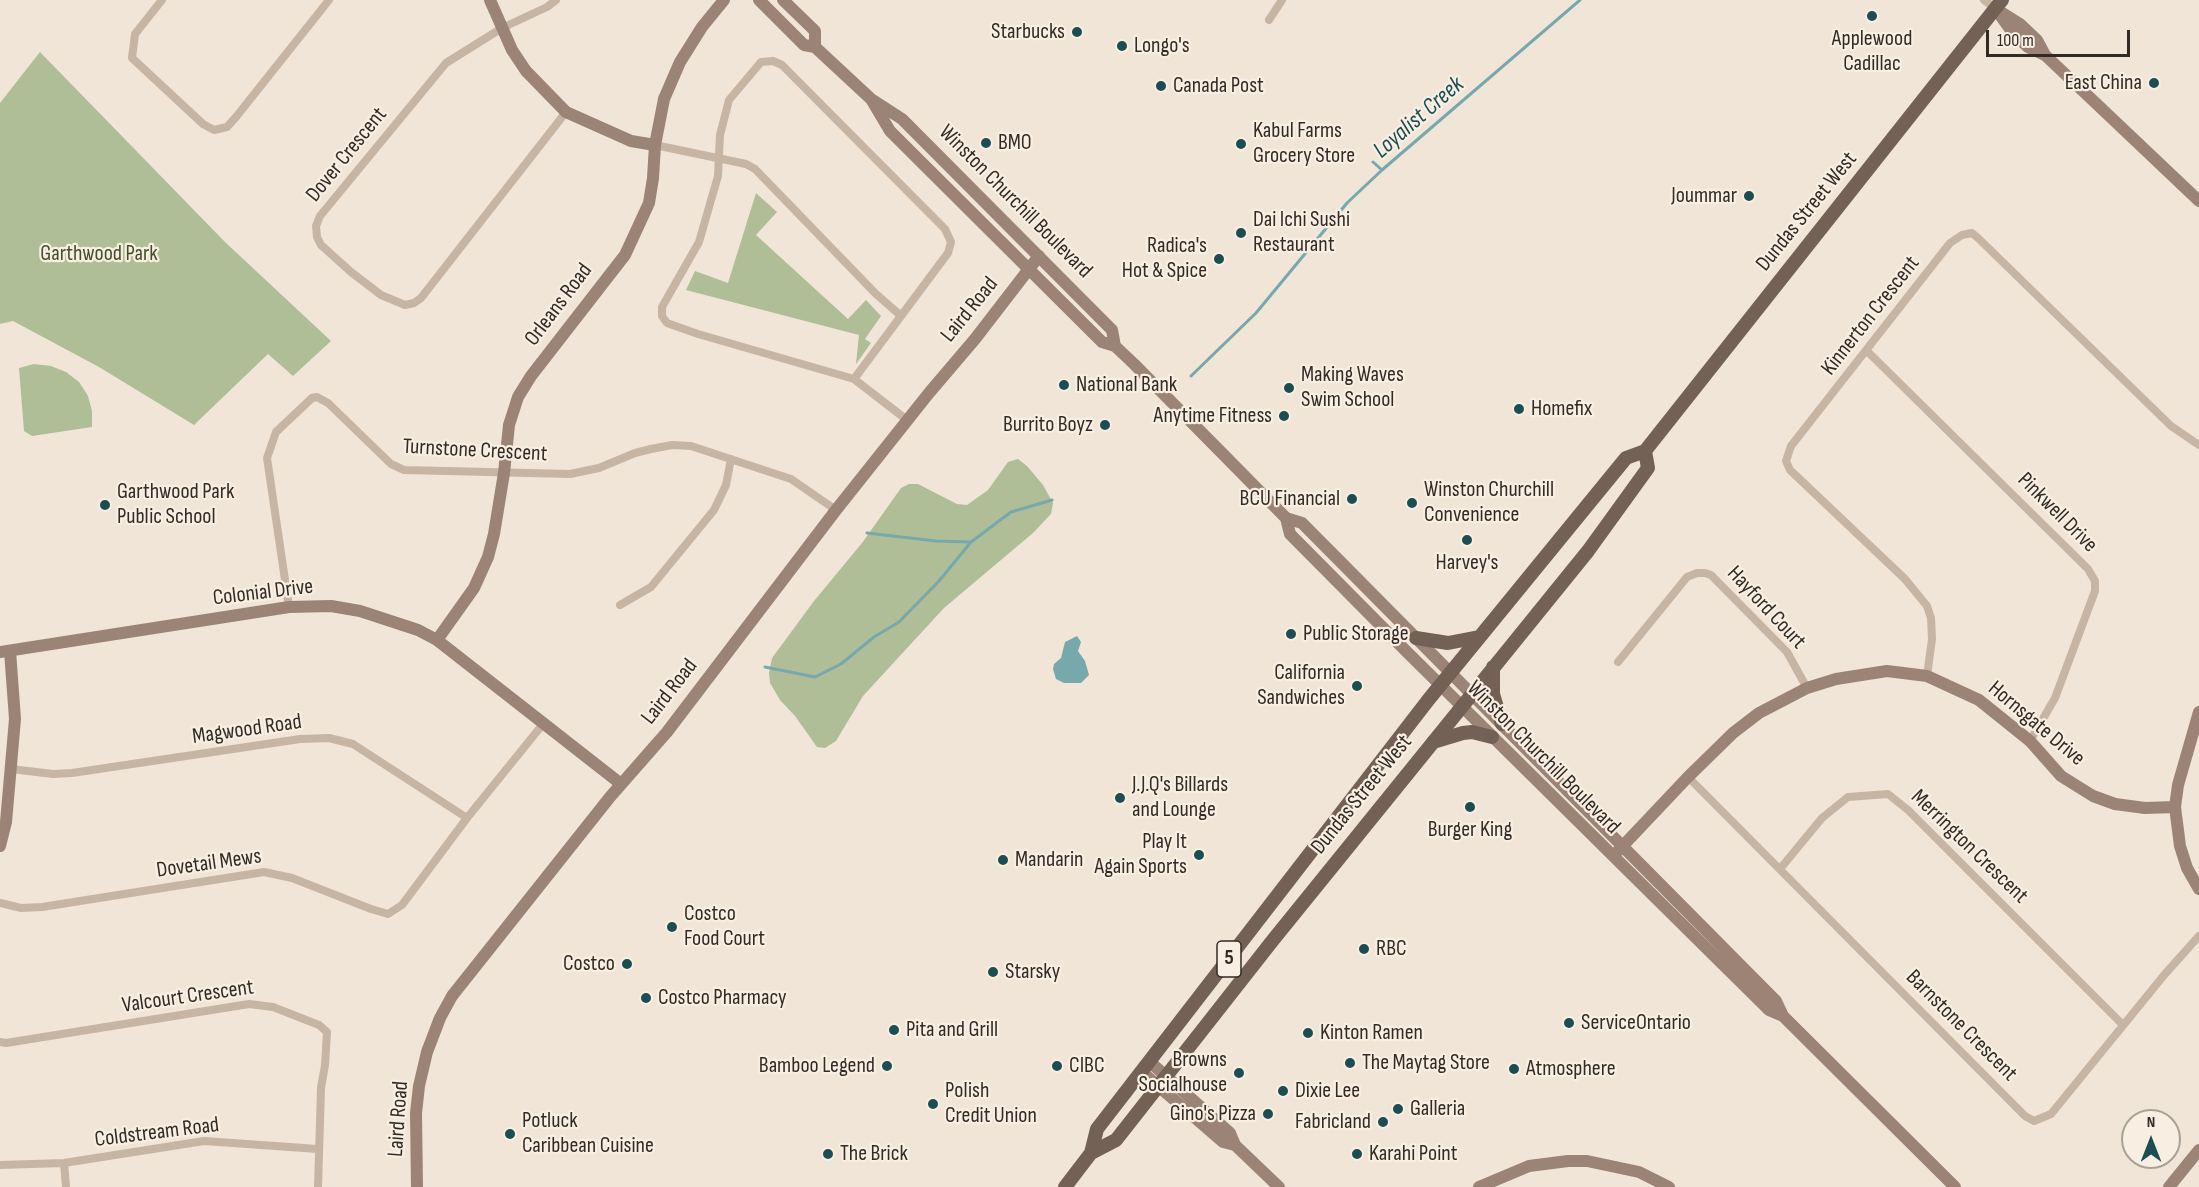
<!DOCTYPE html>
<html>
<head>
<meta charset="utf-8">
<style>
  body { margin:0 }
  #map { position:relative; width:2199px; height:1187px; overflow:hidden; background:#f0e5d7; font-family:"Sofia Sans Condensed",sans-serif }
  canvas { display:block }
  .north { position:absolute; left:2121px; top:1109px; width:60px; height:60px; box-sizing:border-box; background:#f8efe2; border:2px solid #a9a096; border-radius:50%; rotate:0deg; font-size:16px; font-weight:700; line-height:24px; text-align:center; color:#322a25 }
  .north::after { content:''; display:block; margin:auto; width:21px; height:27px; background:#1c4d53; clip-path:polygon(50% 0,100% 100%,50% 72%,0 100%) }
  .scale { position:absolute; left:1986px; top:30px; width:144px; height:27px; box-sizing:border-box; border:3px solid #322a25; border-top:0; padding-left:8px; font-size:18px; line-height:21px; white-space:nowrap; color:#322a25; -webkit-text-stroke:4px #f8efe2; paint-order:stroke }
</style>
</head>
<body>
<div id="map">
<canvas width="2199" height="1187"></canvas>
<div class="north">N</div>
<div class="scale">100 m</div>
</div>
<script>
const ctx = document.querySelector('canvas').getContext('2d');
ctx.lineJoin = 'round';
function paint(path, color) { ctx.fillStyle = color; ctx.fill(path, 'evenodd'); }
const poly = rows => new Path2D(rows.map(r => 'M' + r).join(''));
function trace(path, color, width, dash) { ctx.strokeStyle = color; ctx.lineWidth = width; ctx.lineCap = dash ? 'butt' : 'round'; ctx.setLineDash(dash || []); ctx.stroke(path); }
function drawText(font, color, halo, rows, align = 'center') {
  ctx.font = font + ' "Sofia Sans Condensed",sans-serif'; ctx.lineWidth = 4.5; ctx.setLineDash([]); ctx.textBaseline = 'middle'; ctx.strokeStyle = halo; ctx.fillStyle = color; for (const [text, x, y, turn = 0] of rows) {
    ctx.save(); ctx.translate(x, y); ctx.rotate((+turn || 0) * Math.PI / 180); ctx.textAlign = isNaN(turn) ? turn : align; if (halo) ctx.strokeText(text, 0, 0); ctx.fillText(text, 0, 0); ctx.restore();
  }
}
const green = poly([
  [40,52,225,242,331,341,293,376,268,354,194,425,99,367,13,321,0,324,0,103],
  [756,193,777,212,756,235,848,319,866,300,881,316,865,339,871,343,856,364,859,335,686,290,695,271,728,283],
  [34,364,51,366,66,372,79,382,88,396,92,411,92,427,32,436,24,431,19,368],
  [1018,459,1027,466,1043,485,1053,503,1051,514,1033,533,944,608,863,696,836,741,825,748,817,747,795,716,780,700,770,683,769,673,772,658,814,601,862,543,901,488,909,484,918,484,957,504,967,505,988,490,1008,462]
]);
const water = poly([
  [1077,636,1081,642,1078,651,1085,661,1089,675,1081,683,1064,683,1056,679,1053,669,1054,664,1061,658,1065,642]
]);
const stream = poly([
  [1373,162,1382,170],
  [1191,376,1256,313,1347,203,1382,170,1580,0],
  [867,533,936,541,971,542],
  [765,667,815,677,841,664,874,637,899,622,939,581,971,542,1011,512,1052,500]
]);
const street = poly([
  [162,0,135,34,132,58,203,124,214,130,227,127,236,117,329,0],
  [556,0,547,7,502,28,446,63,320,216,316,226,317,237,321,245,351,272,381,295,405,305,414,303,421,298,566,112],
  [1984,0,1996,9],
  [1269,20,1282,0],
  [655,145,746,164,755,169,876,294,900,315],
  [1867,351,2088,569,2095,581,2095,591,2055,698,2030,741],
  [854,379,948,253,951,242,945,229,782,65,773,61,761,62,729,100,720,135,718,176,699,242,662,307,662,316,667,323,698,334,854,379,907,420],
  [620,605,651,587,714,510,726,485,731,459],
  [289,607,267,458,276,432,312,398,317,397,328,403,391,464,404,470,570,474,599,468,635,453,651,449,672,445,691,446,791,479,836,510],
  [1618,662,1687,577,1697,573,1705,573,1711,575,1787,652,1807,688],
  [1927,676,1932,639,1931,618,1927,606,1905,579,1790,470,1786,461,1791,446,1950,243,1962,235,1972,233,1978,238,2171,426,2199,445],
  [11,769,53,774,72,773,300,739,329,738,353,744,467,818],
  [1688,777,2025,1116,2034,1121,2051,1114,2165,974,2199,936],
  [1780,869,1822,818,1848,797,1888,794,1908,810,2123,1025],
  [0,903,21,908,42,907,264,872,292,878,371,909,388,914,402,905,467,818,543,724],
  [0,1042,6,1043,249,1004,273,1007,319,1025,327,1032,325,1065,321,1088,318,1187],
  [64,1163,66,1187],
  [0,1165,64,1163,204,1141,318,1149]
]);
const secondary = poly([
  [490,0,512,50,526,71,566,112,631,141,655,145],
  [759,0,804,45,815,47,871,99,902,119,1112,330,1115,346],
  [783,0,815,31,815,47],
  [1996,9,2020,24,2037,40,2045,55,2199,201],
  [2000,15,2013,33,2028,47,2045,55],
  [871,99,890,131,1102,342,1115,346,1134,364,1286,518,1302,523,1776,1001,1783,1016,1955,1187],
  [1286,518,1290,534,1407,652,1769,1010,1783,1016],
  [437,640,474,588,488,557,494,534,504,473,509,425,518,397,531,376,625,255,649,203,653,178,655,145,664,99,680,62,702,27,724,0],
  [0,652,289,607,331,606,360,611,418,630,437,640,621,784],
  [2199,712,2178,785,2175,807,2180,846,2187,868,2199,889],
  [0,846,6,822,15,719,10,651],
  [1618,851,1688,777,1733,733,1759,713,1807,688,1836,679,1887,671,1927,676,1979,700,2030,741,2061,776,2093,796,2115,804,2145,808,2175,807],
  [1150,1062,1230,1133,1235,1145,1279,1187],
  [1142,1072,1223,1142,1235,1145],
  [417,1187,416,1113,419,1086,427,1052,440,1018,452,996,610,797,667,732,836,510,929,393,975,339,1039,256],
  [1479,1187,1529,1166,1568,1161,1587,1161,1639,1172,1669,1187],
  [2169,1187,2199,1150]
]);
const primary = poly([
  [1416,638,1448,643,1479,637],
  [1493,667,1493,694,1502,724],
  [1433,742,1463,733,1472,732,1492,737],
  [1091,1153,1116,1140,1273,940,1588,551,1648,468,1645,451],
  [1065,1187,1091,1153,1097,1129,1429,699,1626,458,1645,451,2002,0]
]);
const markers = [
  [1872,16,6,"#1c4d53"],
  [1077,32,6,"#1c4d53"],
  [1122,46,6,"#1c4d53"],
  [2154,83,6,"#1c4d53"],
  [1161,86,6,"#1c4d53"],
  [986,143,6,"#1c4d53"],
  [1241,144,6,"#1c4d53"],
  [1749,196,6,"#1c4d53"],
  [1241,233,6,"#1c4d53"],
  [1219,259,6,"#1c4d53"],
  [1064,385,6,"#1c4d53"],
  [1289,388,6,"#1c4d53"],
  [1519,409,6,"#1c4d53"],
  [1284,416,6,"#1c4d53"],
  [1105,425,6,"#1c4d53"],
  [1352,499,6,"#1c4d53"],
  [1412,503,6,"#1c4d53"],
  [105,505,6,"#1c4d53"],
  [1467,540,6,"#1c4d53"],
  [1291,634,6,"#1c4d53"],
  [1357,686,6,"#1c4d53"],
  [1120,798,6,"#1c4d53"],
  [1470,807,6,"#1c4d53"],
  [1199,855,6,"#1c4d53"],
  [1003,860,6,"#1c4d53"],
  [672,927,6,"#1c4d53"],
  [1364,949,6,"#1c4d53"],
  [627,964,6,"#1c4d53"],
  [993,972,6,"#1c4d53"],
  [646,998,6,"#1c4d53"],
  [1569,1023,6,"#1c4d53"],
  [894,1030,6,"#1c4d53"],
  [1308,1033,6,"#1c4d53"],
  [1350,1063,6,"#1c4d53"],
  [887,1066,6,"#1c4d53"],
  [1057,1066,6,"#1c4d53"],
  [1514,1069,6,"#1c4d53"],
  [1239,1073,6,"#1c4d53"],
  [1283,1091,6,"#1c4d53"],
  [933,1104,6,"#1c4d53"],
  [1398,1109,6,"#1c4d53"],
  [1268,1114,6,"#1c4d53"],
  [1383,1122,6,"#1c4d53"],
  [510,1134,6,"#1c4d53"],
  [828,1154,6,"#1c4d53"],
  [1357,1154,6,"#1c4d53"]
];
const shields = [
  [1229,959,24]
];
const shieldNames = [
  ["5",1229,959]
];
const poiNames = [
  ["Starbucks",1065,32,"right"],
  ["Applewood",1872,39,"center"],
  ["Cadillac",1872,64,"center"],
  ["Longo's",1134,46],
  ["East China",2142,83,"right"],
  ["Canada Post",1173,86],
  ["Kabul Farms",1253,131],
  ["Grocery Store",1253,156],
  ["BMO",998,143],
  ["Joummar",1737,196,"right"],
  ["Dai Ichi Sushi",1253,220],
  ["Restaurant",1253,245],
  ["Radica's",1207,246,"right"],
  ["Hot & Spice",1207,271,"right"],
  ["Making Waves",1301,375],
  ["Swim School",1301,400],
  ["National Bank",1076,385],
  ["Homefix",1531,409],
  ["Anytime Fitness",1272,416,"right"],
  ["Burrito Boyz",1093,425,"right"],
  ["Winston Churchill",1424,490],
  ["Convenience",1424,515],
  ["Garthwood Park",117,492],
  ["Public School",117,517],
  ["BCU Financial",1340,499,"right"],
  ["Harvey's",1467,563,"center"],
  ["Public Storage",1303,634],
  ["California",1345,673,"right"],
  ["Sandwiches",1345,698,"right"],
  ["J.J.Q's Billards",1132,785],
  ["and Lounge",1132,810],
  ["Burger King",1470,830,"center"],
  ["Play It",1187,842,"right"],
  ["Again Sports",1187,867,"right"],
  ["Mandarin",1015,860],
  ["Costco",684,914],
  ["Food Court",684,939],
  ["RBC",1376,949],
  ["Costco",615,964,"right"],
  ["Starsky",1005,972],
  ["Costco Pharmacy",658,998],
  ["ServiceOntario",1581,1023],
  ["Pita and Grill",906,1030],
  ["Kinton Ramen",1320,1033],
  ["Browns",1227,1060,"right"],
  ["Socialhouse",1227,1085,"right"],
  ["The Maytag Store",1362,1063],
  ["Bamboo Legend",875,1066,"right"],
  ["CIBC",1069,1066],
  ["Atmosphere",1526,1069],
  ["Polish",945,1091],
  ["Credit Union",945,1116],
  ["Dixie Lee",1295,1091],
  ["Galleria",1410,1109],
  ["Gino's Pizza",1256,1114,"right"],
  ["Potluck",522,1121],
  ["Caribbean Cuisine",522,1146],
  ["Fabricland",1371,1122,"right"],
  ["The Brick",840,1154],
  ["Karahi Point",1369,1154]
];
const streetNames = [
  ["Dover Crescent",347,155,-51],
  ["Winston Churchill Boulevard",1015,202,45],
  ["Dundas Street West",1807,212,-51],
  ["Orleans Road",559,305,-53],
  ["Laird Road",970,310,-51],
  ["Kinnerton Crescent",1871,316,-52],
  ["Turnstone Crescent",475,451,3],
  ["Pinkwell Drive",2057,513,45],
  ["Colonial Drive",263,593,-7],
  ["Hayford Court",1766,608,47],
  ["Laird Road",670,692,-52],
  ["Hornsgate Drive",2036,724,40],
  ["Magwood Road",247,730,-8],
  ["Winston Churchill Boulevard",1543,758,45],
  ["Dundas Street West",1362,795,-51],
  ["Merrington Crescent",1969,847,44],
  ["Dovetail Mews",209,864,-8],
  ["Valcourt Crescent",188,997,-8],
  ["Barnstone Crescent",1961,1026,45],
  ["Laird Road",399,1119,-86],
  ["Coldstream Road",157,1133,-7]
];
const parkNames = [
  ["Garthwood Park",99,254]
];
const waterNames = [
  ["Loyalist Creek",1419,118,-41]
];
paint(green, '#b0be97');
paint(water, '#76a8ac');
trace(stream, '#76a8ac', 3);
trace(street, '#c7b5a3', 8);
trace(secondary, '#9b8475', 12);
trace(primary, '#746156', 14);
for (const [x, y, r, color] of markers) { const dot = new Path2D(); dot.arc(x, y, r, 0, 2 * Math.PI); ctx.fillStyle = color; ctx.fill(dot); trace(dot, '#f8efe2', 2); }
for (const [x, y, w] of shields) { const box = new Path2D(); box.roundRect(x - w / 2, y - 18, w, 36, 4.5); ctx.fillStyle = '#f8efe2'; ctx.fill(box); trace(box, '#322a25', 1.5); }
drawText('bold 21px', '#322a25', null, shieldNames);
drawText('22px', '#322a25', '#f8efe2', poiNames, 'left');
drawText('22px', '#322a25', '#f8efe2', streetNames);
drawText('22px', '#405029', '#f8efe2', parkNames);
drawText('italic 24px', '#1c4d53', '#f8efe2', waterNames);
</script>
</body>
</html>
